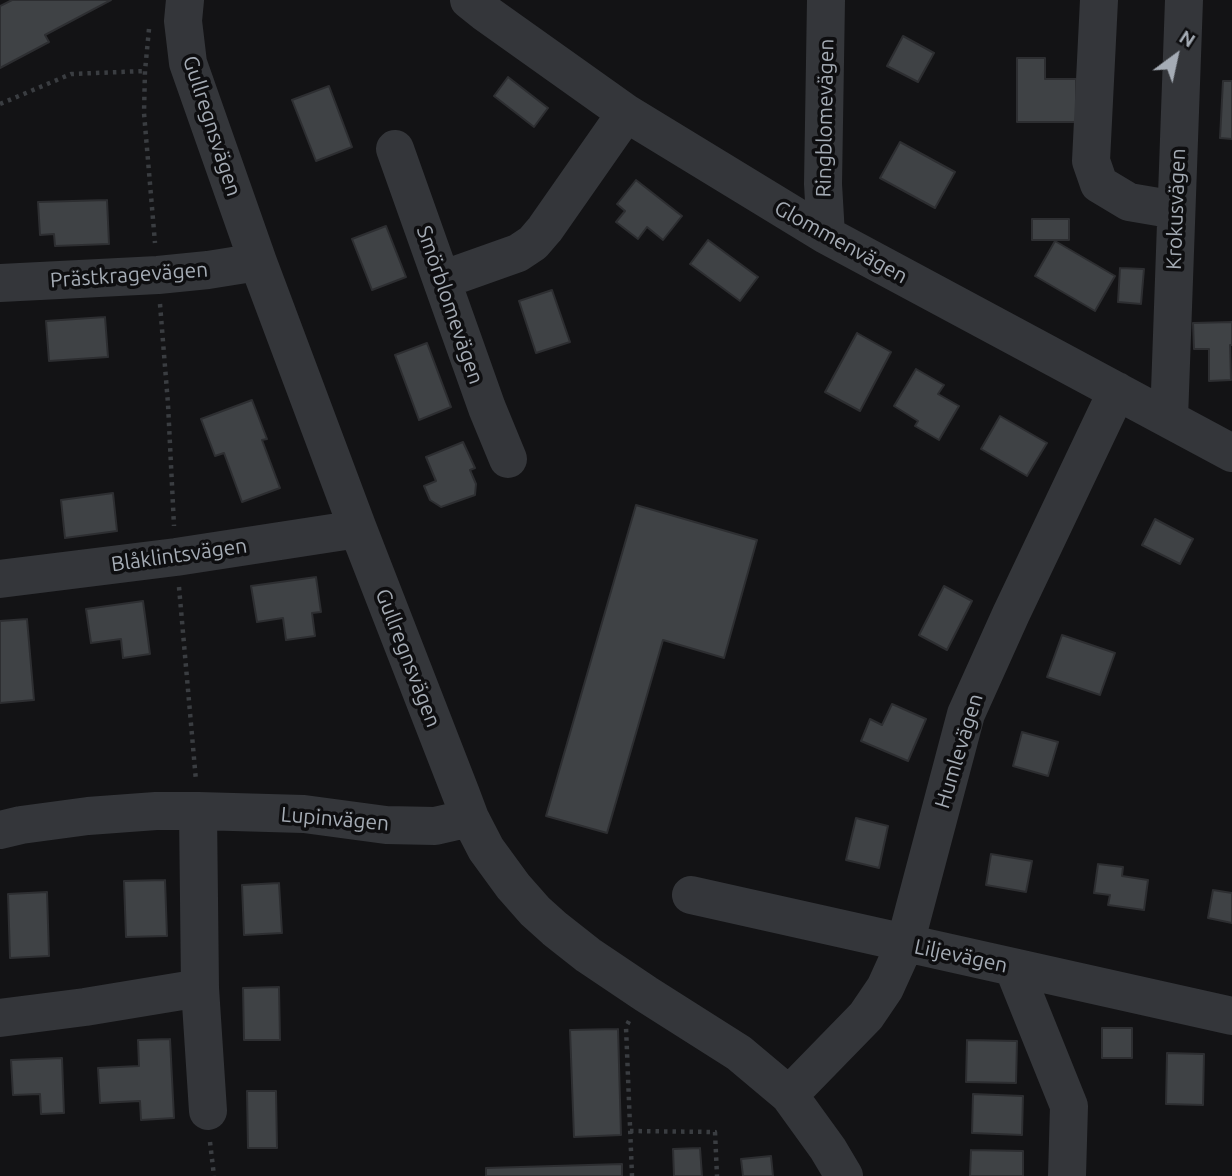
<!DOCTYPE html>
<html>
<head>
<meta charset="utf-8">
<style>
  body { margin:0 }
  #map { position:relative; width:1232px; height:1176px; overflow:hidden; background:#131315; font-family:Ubuntu,sans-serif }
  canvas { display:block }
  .north { position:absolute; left:1141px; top:21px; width:70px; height:70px; -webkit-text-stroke:5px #0e0e10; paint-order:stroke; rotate:33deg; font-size:19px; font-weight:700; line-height:28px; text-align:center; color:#a5acb5 }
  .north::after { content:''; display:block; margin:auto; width:24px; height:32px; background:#a5acb5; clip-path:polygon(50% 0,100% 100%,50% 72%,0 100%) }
</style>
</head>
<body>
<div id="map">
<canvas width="1232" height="1176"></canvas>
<div class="north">N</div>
</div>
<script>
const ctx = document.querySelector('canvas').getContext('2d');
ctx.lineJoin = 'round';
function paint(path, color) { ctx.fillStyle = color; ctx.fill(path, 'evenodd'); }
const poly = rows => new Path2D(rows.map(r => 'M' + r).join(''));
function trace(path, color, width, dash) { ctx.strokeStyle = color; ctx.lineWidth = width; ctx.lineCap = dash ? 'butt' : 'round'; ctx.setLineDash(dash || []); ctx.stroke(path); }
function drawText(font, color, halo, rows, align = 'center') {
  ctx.font = font + ' Ubuntu,sans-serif'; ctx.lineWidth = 7; ctx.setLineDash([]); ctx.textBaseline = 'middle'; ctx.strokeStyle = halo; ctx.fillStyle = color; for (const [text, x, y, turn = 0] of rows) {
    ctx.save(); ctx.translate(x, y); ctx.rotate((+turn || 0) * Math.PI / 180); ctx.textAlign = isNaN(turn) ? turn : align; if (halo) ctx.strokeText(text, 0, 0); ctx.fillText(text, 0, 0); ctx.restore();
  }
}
const building = poly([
  [12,0,111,0,45,35,49,42,0,68,0,6,12,0],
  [903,36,934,53,918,82,887,66,903,36],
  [1017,58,1045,58,1045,79,1076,79,1076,122,1017,122,1017,58],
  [508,77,548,108,534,127,494,96,508,77],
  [1223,81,1232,81,1232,139,1220,138,1223,81],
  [329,86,352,147,316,161,292,100,329,86],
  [900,142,955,172,935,208,880,178,900,142],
  [636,180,682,216,663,240,647,227,638,239,616,222,625,211,617,204,636,180],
  [107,200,109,244,55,246,54,234,40,235,38,202,107,200],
  [1032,219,1069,219,1069,240,1032,240,1032,219],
  [386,226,406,277,372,290,352,239,386,226],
  [708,240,758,277,740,301,690,264,708,240],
  [1055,241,1115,276,1095,311,1035,276,1055,241],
  [1120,268,1144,269,1141,304,1118,302,1120,268],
  [552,290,570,342,536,353,519,301,552,290],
  [105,317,108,357,49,361,46,321,105,317],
  [1232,322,1232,345,1230,345,1231,380,1209,381,1209,349,1194,349,1193,323,1232,322],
  [857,333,891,352,860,411,825,392,857,333],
  [427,343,451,407,419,420,395,355,427,343],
  [916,369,944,385,938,394,959,406,939,440,915,426,918,421,894,406,916,369],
  [252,400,267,439,262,440,280,488,242,502,224,453,215,456,201,419,252,400],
  [1000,416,1047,443,1027,476,981,449,1000,416],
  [463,442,475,468,470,470,476,484,475,495,441,507,430,500,424,486,436,481,426,457,463,442],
  [113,493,117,531,65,538,61,500,113,493],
  [636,505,757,540,724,658,663,640,607,833,546,816,636,505],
  [1155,519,1193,539,1180,564,1142,545,1155,519],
  [316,577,321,612,312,613,315,636,286,640,283,618,257,622,251,586,316,577],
  [944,586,972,601,947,650,919,635,944,586],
  [143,601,150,654,123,658,121,639,91,643,86,609,143,601],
  [27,619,34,700,0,703,0,621,27,619],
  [1062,635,1115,653,1100,695,1047,677,1062,635],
  [892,704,926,719,908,761,861,741,870,719,882,725,892,704],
  [1022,732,1058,742,1048,776,1013,766,1022,732],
  [856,818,888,826,879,868,846,860,856,818],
  [991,854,1032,861,1026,892,986,885,991,854],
  [1098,864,1123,867,1122,876,1148,880,1144,910,1108,905,1110,895,1094,893,1098,864],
  [165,880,167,936,126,937,124,881,165,880],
  [279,883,282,933,244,935,242,885,279,883],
  [1213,890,1232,893,1232,923,1208,918,1213,890],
  [47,892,49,956,10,958,8,894,47,892],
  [279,987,280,1040,244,1040,243,988,279,987],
  [1102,1028,1132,1028,1132,1058,1102,1058,1102,1028],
  [618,1029,621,1135,574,1137,570,1030,618,1029],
  [170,1039,174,1118,141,1120,140,1101,100,1103,98,1068,139,1066,138,1040,170,1039],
  [967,1040,1017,1041,1016,1083,966,1082,967,1040],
  [1167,1053,1204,1054,1203,1105,1166,1104,1167,1053],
  [62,1058,64,1113,41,1114,40,1094,13,1095,11,1060,62,1058],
  [247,1091,276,1091,277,1148,248,1148,247,1091],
  [973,1094,1023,1096,1022,1135,972,1133,973,1094],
  [700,1148,702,1176,674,1176,673,1149,700,1148],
  [971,1150,1023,1151,1023,1176,970,1176,971,1150],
  [771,1156,773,1176,743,1176,741,1159,771,1156],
  [622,1164,622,1176,486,1176,486,1168,622,1164]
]);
const path = poly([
  [149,29,145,71,144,113,155,243],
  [0,104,71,74,145,71],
  [160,304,168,404,174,526],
  [179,587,196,781],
  [629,1021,626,1027,632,1176],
  [630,1131,715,1132,717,1176],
  [210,1142,214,1176]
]);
const minor = poly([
  [185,0,183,21,188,63,258,262,358,529,461,794,470,818,486,849,513,886,535,911,555,929,588,955,646,994,739,1053,789,1095,828,1149,844,1176],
  [469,0,484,12,626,113,826,235,1232,453],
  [1099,0,1091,161,1099,184,1129,202,1176,210],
  [395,149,487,408,508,459],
  [826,235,823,184,826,0],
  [442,280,518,253,533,243,545,229,626,113],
  [0,283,158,275,208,270,258,262],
  [1169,419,1184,0],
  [0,579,176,557,358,529],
  [0,830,21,825,88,816,156,811,198,811],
  [691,895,1232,1016],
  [1013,967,1069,1106,1067,1176],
  [200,988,208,1111],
  [0,1018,85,1007,200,988,198,811,304,814,386,825,435,826,470,818],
  [789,1095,866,1016,885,988,905,944,966,714,1011,614,1117,391]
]);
const streetNames = [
  ["Ringblomevägen",825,118,-89],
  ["Gullregnsvägen",212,126,72],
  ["Krokusvägen",1176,209,-88],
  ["Glommenvägen",841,242,29],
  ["Prästkragevägen",129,275,-4],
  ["Smörblomevägen",450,305,71],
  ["Blåklintsvägen",179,555,-8],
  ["Gullregnsvägen",408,658,69],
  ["Humlevägen",959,751,-73],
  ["Lupinvägen",335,819,5],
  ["Liljevägen",961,956,12]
];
paint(building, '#3f4245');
trace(building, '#2d2e31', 2);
trace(path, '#3a3d41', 4.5, [3.5, 5]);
trace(minor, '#34363a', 38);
drawText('21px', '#a5acb5', '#0e0e10', streetNames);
</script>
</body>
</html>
